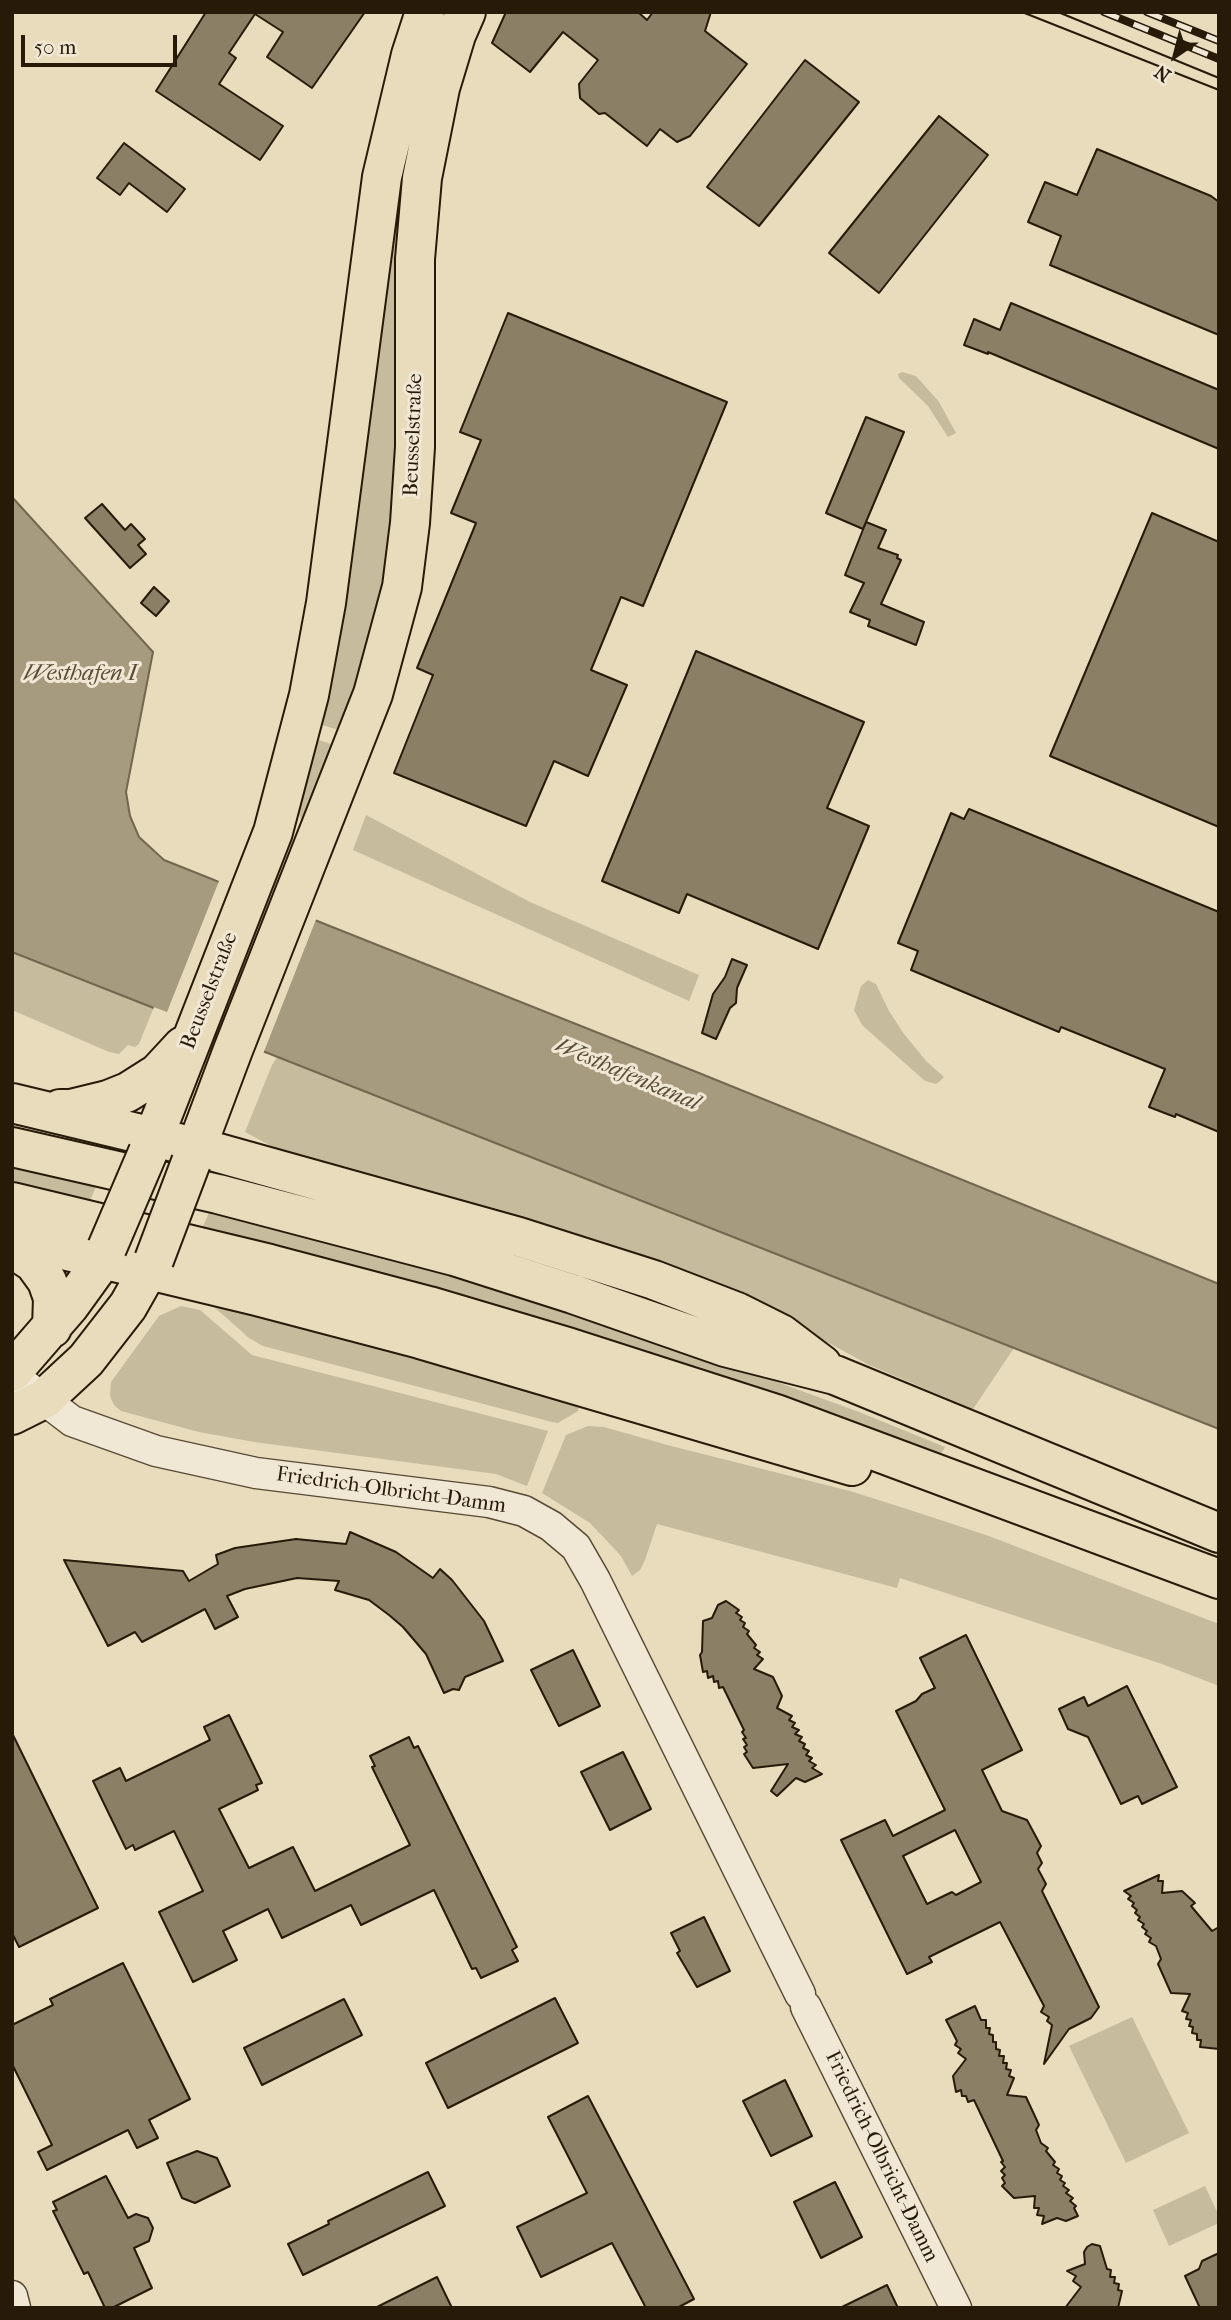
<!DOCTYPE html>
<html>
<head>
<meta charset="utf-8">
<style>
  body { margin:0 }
  #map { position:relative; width:1231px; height:2320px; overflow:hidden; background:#e8dcbd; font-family:"IM FELL French Canon",serif }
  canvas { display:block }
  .frame { position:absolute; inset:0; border:14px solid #271a08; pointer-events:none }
  .north { position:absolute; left:1140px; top:21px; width:70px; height:70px; -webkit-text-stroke:5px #f0e8d4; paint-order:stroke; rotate:215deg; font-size:19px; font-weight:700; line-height:28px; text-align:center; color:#271a08 }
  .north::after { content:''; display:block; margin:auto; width:24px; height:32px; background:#271a08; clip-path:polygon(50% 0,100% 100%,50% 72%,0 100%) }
  .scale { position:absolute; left:21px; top:35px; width:156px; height:32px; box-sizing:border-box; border:4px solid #271a08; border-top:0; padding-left:9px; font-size:21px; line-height:24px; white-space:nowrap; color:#271a08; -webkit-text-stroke:5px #f0e8d4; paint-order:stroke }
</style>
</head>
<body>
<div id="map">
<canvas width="1231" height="2320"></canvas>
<div class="frame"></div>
<div class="north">N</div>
<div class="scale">50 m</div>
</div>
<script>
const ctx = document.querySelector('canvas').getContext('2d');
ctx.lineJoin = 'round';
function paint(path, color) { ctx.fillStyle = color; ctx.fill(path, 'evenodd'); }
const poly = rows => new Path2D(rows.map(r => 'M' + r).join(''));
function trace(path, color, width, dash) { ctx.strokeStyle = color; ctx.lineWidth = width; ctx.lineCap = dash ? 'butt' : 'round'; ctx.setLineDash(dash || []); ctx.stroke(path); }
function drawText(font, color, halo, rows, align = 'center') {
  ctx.font = font + ' "IM FELL French Canon",serif'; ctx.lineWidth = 6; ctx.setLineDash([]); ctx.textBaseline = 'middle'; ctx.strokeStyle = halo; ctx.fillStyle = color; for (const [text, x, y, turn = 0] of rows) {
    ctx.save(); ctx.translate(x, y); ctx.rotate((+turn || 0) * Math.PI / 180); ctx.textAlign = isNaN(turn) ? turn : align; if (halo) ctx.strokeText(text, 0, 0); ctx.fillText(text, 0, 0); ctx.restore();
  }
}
const green = poly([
  [408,108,394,559,348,733,316,723],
  [902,372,916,376,939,402,956,433,948,437,928,406,899,378,898,374],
  [312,738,341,747,303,824,296,807],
  [366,815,530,902,699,975,689,1001,353,850],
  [12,952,154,1007,139,1044,135,1047,128,1045,119,1054,109,1052,12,1010],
  [868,980,876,984,889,1011,904,1034,927,1062,944,1077,939,1082,936,1084,925,1081,862,1025,854,1010,861,986],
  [278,1056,1014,1348,973,1409,869,1365,787,1320,352,1170,275,1148,245,1132,272,1065],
  [12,1160,99,1179,88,1206,12,1189],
  [212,1206,304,1229,679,1346,859,1412,945,1447,940,1456,200,1233],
  [203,1297,580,1402,578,1411,558,1423,552,1422,263,1346,249,1338],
  [181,1306,200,1310,252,1355,548,1431,527,1486,496,1474,254,1442,199,1432,121,1411,114,1405,110,1396,111,1382,159,1316],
  [588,1426,604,1427,671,1446,850,1491,910,1510,986,1535,1219,1624,1219,1686,1162,1664,900,1578,897,1588,657,1524,645,1560,640,1570,632,1576,621,1556,590,1523,542,1493,566,1435],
  [1132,2017,1189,2133,1126,2163,1069,2046],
  [1205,2186,1219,2216,1219,2223,1169,2246,1153,2210]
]);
const water = poly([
  [12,497,153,652,126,792,130,816,139,837,164,860,699,1073,1219,1284,1219,1429,12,952,12,497]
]);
const pier = poly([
  [214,876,317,917,263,1054,153,1010,154,1007,167,1012,219,881,213,878]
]);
const building = poly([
  [206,12,365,12,312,88,267,57,283,32,255,14,229,53,236,58,219,84,283,126,260,160,156,91,206,12],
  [506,12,638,12,647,20,653,12,711,12,705,31,747,64,690,136,677,142,660,129,647,146,605,113,599,114,580,98,579,84,598,60,563,32,530,72,492,43,506,12],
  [805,60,859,102,759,226,707,187,805,60],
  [939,116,988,155,879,293,829,253,939,116],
  [124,143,185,189,167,212,129,183,120,195,97,178,124,143],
  [1097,149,1211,196,1219,202,1219,335,1050,265,1061,236,1028,222,1045,182,1077,195,1097,149],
  [1011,303,1219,390,1219,449,988,352,988,354,964,345,974,319,1000,330,1011,303],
  [508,313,727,402,643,606,621,597,591,670,627,685,588,776,554,761,526,826,394,773,433,675,417,668,476,523,451,513,481,440,460,432,508,313],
  [866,417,904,432,866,522,886,530,878,548,898,555,897,558,901,560,881,604,924,622,916,645,868,626,870,620,850,612,864,583,845,575,866,522,863,529,826,513,866,417],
  [102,504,125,530,131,524,145,539,138,545,146,554,130,568,85,518,102,504],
  [1152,513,1219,542,1219,827,1050,756,1152,513],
  [154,587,169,601,156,616,141,603,154,587],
  [696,651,864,722,827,808,869,826,818,949,687,894,679,913,602,881,696,651],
  [969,809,1219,912,1219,1132,1176,1114,1175,1117,1149,1107,1165,1069,1061,1027,1059,1032,911,970,918,951,898,943,951,813,964,819,969,809],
  [732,959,747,965,737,988,736,1003,730,1008,716,1039,702,1033,713,994,725,977,732,959],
  [350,1532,396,1552,433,1578,440,1569,452,1580,484,1621,503,1661,465,1677,459,1690,453,1689,444,1693,426,1654,403,1627,389,1615,369,1600,335,1590,339,1581,297,1578,245,1589,227,1596,238,1617,215,1629,205,1609,142,1642,135,1632,108,1646,64,1560,183,1571,189,1581,218,1564,216,1555,235,1548,296,1539,346,1544,350,1532],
  [726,1601,739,1610,736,1613,742,1617,740,1620,745,1623,743,1627,749,1631,747,1634,756,1645,754,1648,760,1652,757,1655,763,1659,754,1669,773,1677,782,1696,777,1708,792,1716,789,1720,795,1723,792,1727,799,1730,795,1734,802,1737,799,1741,805,1744,803,1748,809,1751,806,1755,812,1758,809,1761,816,1765,812,1768,822,1774,805,1782,796,1778,777,1796,771,1791,788,1764,753,1768,744,1754,747,1752,744,1747,747,1745,743,1739,746,1738,742,1732,744,1730,723,1687,719,1688,718,1681,714,1682,713,1676,708,1678,707,1671,703,1672,700,1655,702,1652,703,1621,712,1618,718,1605,726,1601],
  [966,1635,1022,1750,982,1770,1002,1811,1027,1820,1041,1846,1037,1853,1042,1863,1038,1869,1046,1884,1042,1891,1099,2007,1091,2018,1069,2029,1044,2064,1052,2025,1047,2021,1049,2017,1041,2012,1044,2006,1000,1922,929,1957,932,1962,907,1974,841,1840,885,1820,893,1836,945,1810,896,1711,916,1701,922,1694,935,1688,920,1658,966,1635],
  [955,1830,981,1882,956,1895,952,1892,927,1904,903,1856,955,1830],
  [573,1650,600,1706,559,1726,531,1670,573,1650],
  [1127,1686,1177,1787,1142,1804,1138,1796,1121,1804,1088,1737,1068,1729,1059,1709,1084,1697,1088,1706,1127,1686],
  [229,1715,262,1783,256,1785,258,1790,219,1809,249,1868,293,1847,315,1891,410,1845,372,1767,375,1766,370,1756,409,1737,414,1748,418,1746,517,1947,512,1950,518,1961,481,1978,476,1968,472,1969,434,1890,361,1925,351,1905,282,1938,268,1909,223,1931,237,1960,193,1982,159,1912,203,1891,174,1831,135,1850,133,1845,126,1849,93,1781,120,1768,126,1781,210,1740,204,1727,229,1715],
  [12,1733,98,1908,19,1947,12,1933,12,1733],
  [623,1752,651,1809,610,1830,581,1772,623,1752],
  [1159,1875,1158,1881,1163,1881,1162,1893,1182,1891,1195,1903,1191,1906,1212,1931,1219,1927,1219,2049,1200,2047,1201,2040,1197,2040,1197,2034,1192,2033,1193,2027,1189,2026,1191,2020,1186,2019,1188,2013,1182,2011,1190,1994,1171,1993,1158,1964,1161,1959,1156,1946,1149,1942,1151,1938,1145,1934,1147,1931,1142,1927,1144,1924,1138,1920,1140,1917,1135,1913,1137,1910,1132,1906,1134,1903,1128,1899,1131,1896,1124,1891,1159,1875],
  [704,1917,730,1971,697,1987,677,1953,680,1951,671,1933,704,1917],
  [123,1963,190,2099,149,2120,158,2138,137,2148,128,2130,47,2170,38,2152,52,2145,12,2064,12,2025,53,2005,50,1999,123,1963],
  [555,1998,578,2043,448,2108,426,2063,555,1998],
  [344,1999,362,2035,262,2085,244,2048,344,1999],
  [975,2006,981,2020,986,2020,986,2028,990,2028,989,2034,993,2035,993,2042,996,2042,996,2049,1000,2050,999,2056,1004,2056,1003,2063,1007,2063,1006,2069,1011,2070,1009,2076,1014,2078,1007,2095,1026,2097,1039,2125,1036,2130,1041,2143,1048,2148,1046,2151,1055,2162,1053,2165,1059,2169,1057,2173,1062,2176,1060,2180,1065,2183,1063,2186,1069,2190,1066,2193,1073,2198,1070,2201,1076,2206,1074,2208,1078,2216,1066,2221,1057,2218,1042,2224,1044,2216,1037,2215,1039,2208,1034,2208,1035,2196,1014,2198,1002,2186,1005,2183,1002,2178,1005,2175,1001,2171,1005,2167,1001,2162,1003,2161,974,2100,968,2102,966,2096,962,2096,961,2090,956,2092,953,2076,966,2059,958,2053,961,2049,955,2045,957,2041,946,2020,975,2006],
  [785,2080,812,2136,771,2156,743,2101,785,2080],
  [588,2096,694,2299,677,2308,646,2308,612,2243,541,2277,517,2227,587,2193,548,2117,588,2096],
  [197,2151,217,2158,230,2186,195,2203,182,2198,167,2163,197,2151],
  [428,2172,445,2206,303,2275,288,2244,329,2224,328,2221,428,2172],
  [106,2176,128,2218,136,2214,148,2218,153,2228,149,2241,134,2248,152,2288,112,2308,105,2308,88,2272,84,2274,53,2211,57,2210,53,2202,106,2176],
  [835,2182,862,2237,821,2258,794,2202,835,2182],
  [1092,2244,1100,2246,1107,2269,1111,2270,1110,2277,1115,2277,1114,2283,1119,2284,1118,2290,1122,2291,1118,2308,1065,2308,1081,2287,1073,2281,1076,2276,1067,2271,1085,2264,1084,2252,1087,2247,1092,2244],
  [1219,2253,1219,2308,1200,2308,1185,2276,1199,2269,1202,2261,1219,2253],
  [437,2277,452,2308,375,2308,437,2277],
  [887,2285,898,2308,840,2308,887,2285]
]);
const minor = poly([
  [12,1375,72,1421,156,1451,256,1473,489,1502,524,1511,551,1526,576,1547,595,1580,800,1994],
  [806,2007,956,2308],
  [12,2296,15,2308]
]);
const major = poly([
  [12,1103,178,1143],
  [60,1109,71,1109,108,1100,128,1092,158,1073,183,1046],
  [148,1152,273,832,309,695,326,603,382,177,411,55,425,12],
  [191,1162,233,1050,373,694,402,587,410,523,415,447,415,259,422,178,440,88,456,35,466,12],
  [12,1238,127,1265],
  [12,1248,34,1263,47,1281,53,1298,52,1328],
  [12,1372,70,1305,96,1269,107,1248],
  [12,1415,44,1399,86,1360,128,1306,154,1260]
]);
const highway = poly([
  [12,1147,218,1194,454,1256,573,1294,725,1347,835,1375,1219,1533],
  [197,1147,519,1237,654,1280,737,1312,781,1334,822,1365],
  [12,1202,270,1264,429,1306,567,1347,776,1414,1219,1579],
  [149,1270,257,1296,420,1339,852,1466]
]);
const tram = poly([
  [1022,12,1219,90],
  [1058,12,1219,78]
]);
const rail = poly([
  [1104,12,1219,59],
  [1147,12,1219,41]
]);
const majorBridge = poly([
  [107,1248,148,1152],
  [154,1260,191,1162]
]);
const streetNames = [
  ["Beusselstraße",414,435,-88],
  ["Beusselstraße",210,991,-69],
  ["Friedrich-Olbricht-Damm",391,1491,8],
  ["Friedrich-Olbricht-Damm",881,2157,64]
];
const waterNames = [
  ["Westhafen I",80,674],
  ["Westhafenkanal",627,1075,23]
];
paint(green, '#c7bb9e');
paint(water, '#a69a7f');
trace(water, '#73674f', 2);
paint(pier, '#e8dcbd');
paint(building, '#8b7f66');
trace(building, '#271a08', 2);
trace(minor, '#574a35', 33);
trace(major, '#271a08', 42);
trace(highway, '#271a08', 42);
trace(minor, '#f0e8d4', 30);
trace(major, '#e8dcbd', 38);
trace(highway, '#e8dcbd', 38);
trace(tram, '#271a08', 2);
trace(rail, '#271a08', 8);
trace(rail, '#f0e8d4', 5, [16]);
trace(majorBridge, '#271a08', 42, []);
trace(majorBridge, '#e8dcbd', 38);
drawText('21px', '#271a08', '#f0e8d4', streetNames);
drawText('italic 23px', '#5a4d38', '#f0e8d4', waterNames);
</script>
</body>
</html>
